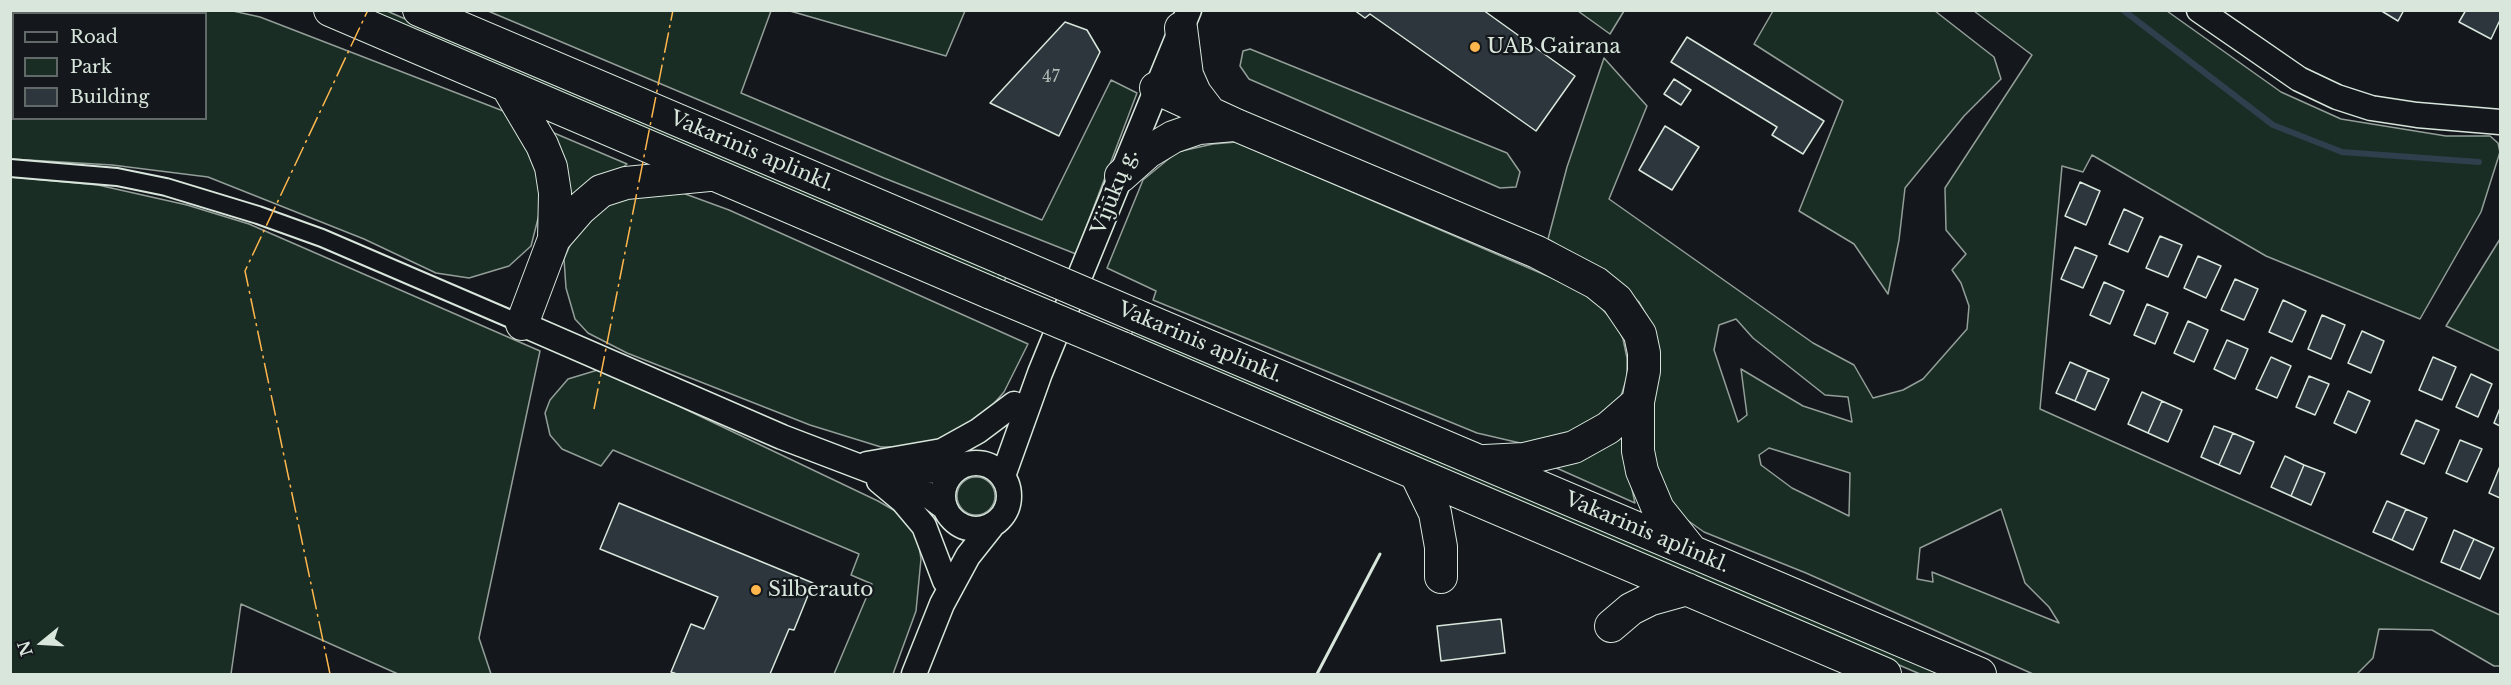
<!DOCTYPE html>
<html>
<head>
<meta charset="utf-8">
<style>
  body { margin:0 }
  #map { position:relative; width:2511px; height:685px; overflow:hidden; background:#14181c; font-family:"Libre Baskerville",serif }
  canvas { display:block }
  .frame { position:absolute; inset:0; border:12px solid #d8e6dc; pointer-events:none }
  .legend { position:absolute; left:12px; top:12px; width:195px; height:108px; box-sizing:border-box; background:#14181c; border:2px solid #626a69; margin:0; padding:8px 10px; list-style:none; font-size:18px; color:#d8e6dc }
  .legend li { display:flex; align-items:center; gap:12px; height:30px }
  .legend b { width:30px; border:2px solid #626a69 }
  .north { position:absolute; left:12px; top:613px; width:60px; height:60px; -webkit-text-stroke:4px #14181c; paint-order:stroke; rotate:252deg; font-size:16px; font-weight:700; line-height:24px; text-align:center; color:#d8e6dc }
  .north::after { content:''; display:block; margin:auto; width:21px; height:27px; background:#d8e6dc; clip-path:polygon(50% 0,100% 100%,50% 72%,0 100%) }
</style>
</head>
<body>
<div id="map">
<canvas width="2511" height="685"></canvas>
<div class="frame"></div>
<ul class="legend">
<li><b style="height:8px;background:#14181c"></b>Road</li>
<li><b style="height:16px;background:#1a2d24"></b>Park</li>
<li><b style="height:16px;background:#2c363c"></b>Building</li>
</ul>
<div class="north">N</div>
</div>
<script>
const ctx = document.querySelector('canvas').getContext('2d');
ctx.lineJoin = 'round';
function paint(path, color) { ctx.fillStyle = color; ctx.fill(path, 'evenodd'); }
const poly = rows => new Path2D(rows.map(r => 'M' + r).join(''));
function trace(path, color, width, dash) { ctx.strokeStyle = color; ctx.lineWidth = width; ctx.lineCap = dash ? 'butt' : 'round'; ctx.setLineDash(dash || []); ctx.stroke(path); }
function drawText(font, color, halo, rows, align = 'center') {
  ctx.font = font + ' "Libre Baskerville",serif'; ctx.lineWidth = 4.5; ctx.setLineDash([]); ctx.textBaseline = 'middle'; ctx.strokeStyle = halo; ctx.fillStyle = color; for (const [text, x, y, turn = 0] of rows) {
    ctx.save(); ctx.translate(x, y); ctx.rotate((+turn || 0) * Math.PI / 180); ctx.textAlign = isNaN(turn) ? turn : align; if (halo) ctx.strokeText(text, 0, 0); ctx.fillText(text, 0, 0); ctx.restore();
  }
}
const green = poly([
  [10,11,233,11,260,17,511,114,537,163,541,207,531,246,509,266,469,278,436,273,364,239,208,177,112,165,11,159,10,11],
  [14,14,206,14,206,118,14,118,14,14],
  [359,11,387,11,591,100,1007,275,1003,284,359,11],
  [488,11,771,11,741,93,1042,220,1111,80,1137,93,1076,254,884,178,488,11],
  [790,11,965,11,946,56,790,11],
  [1578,11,1624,11,1610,34,1578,11],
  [1773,11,1935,11,1994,57,2001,79,1964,116,1905,188,1899,240,1888,294,1854,244,1799,211,1843,101,1754,44,1773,11],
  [1974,11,2167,11,2281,92,2341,119,2446,136,2490,136,2498,143,2500,152,2481,212,2420,319,2266,256,2092,155,2083,172,2062,166,2040,409,2500,615,2500,666,2494,666,2432,630,2379,629,2373,658,2357,674,2033,674,1806,573,1704,532,1673,510,1648,455,1654,328,1639,302,1617,282,1548,239,1567,167,1604,58,1647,106,1609,199,1813,343,1854,365,1873,398,1903,390,1923,379,1967,329,1969,306,1961,283,1952,270,1966,254,1946,230,1945,188,2032,55,1974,11],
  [1736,319,1753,338,1825,395,1848,397,1852,422,1803,406,1741,369,1747,415,1738,422,1714,350,1719,325,1736,319],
  [1769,448,1850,473,1849,516,1792,488,1761,465,1759,455,1769,448],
  [2001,509,2025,583,2049,607,2059,623,1932,572,1933,582,1917,579,1920,548,2001,509],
  [1250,49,1507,153,1520,172,1516,187,1500,188,1249,79,1240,66,1243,51,1250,49],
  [547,130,627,164,560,217,547,130],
  [1236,142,1566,284,1594,300,1616,324,1623,339,1627,358,1627,377,1621,396,1607,420,1533,446,1477,433,1153,300,1156,291,1107,268,1143,180,1177,152,1213,144,1236,142],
  [11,177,98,185,187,205,249,224,540,351,479,638,491,674,398,674,241,604,231,674,11,674,11,177],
  [669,188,729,210,1028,344,1004,392,981,418,953,436,918,447,881,447,810,425,627,353,588,333,575,319,566,288,564,259,574,236,618,196,669,188],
  [2500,239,2500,351,2446,326,2500,239],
  [1135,327,1948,674,1920,674,1130,337,1135,327],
  [601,369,878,501,902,515,917,533,921,559,916,611,893,674,834,674,872,584,851,575,859,554,613,450,601,466,562,449,550,435,545,413,550,400,568,379,601,369],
  [1618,431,1625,436,1628,471,1635,503,1552,466,1589,457,1618,431],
  '957 496a19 19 0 1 1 38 0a19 19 0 1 1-38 0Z'
]);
const stream = poly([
  [2123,10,2273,125,2342,152,2479,162]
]);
const building = poly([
  [1354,10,1483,10,1575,76,1536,131,1370,14,1365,18,1354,10],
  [2380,10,2404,10,2398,21,2380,10],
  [2466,10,2500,10,2500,20,2491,39,2459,22,2466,10],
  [1065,22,1087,30,1100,52,1059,136,990,103,1065,22],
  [1687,37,1824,121,1803,154,1772,135,1777,127,1671,62,1687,37],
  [1674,79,1691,90,1681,105,1664,94,1674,79],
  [1665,126,1699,147,1672,190,1639,170,1665,126],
  [2080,182,2100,191,2086,225,2065,216,2080,182],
  [2124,209,2143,218,2128,252,2109,244,2124,209],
  [2160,236,2182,245,2168,277,2146,268,2160,236],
  [2075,247,2097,256,2083,288,2061,279,2075,247],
  [2198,256,2221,266,2206,298,2184,288,2198,256],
  [2235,279,2258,289,2244,320,2221,310,2235,279],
  [2104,282,2124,291,2110,324,2090,315,2104,282],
  [2283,300,2306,311,2292,342,2269,332,2283,300],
  [2147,304,2168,313,2155,344,2134,335,2147,304],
  [2322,315,2345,325,2331,359,2308,349,2322,315],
  [2188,321,2208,330,2194,362,2174,353,2188,321],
  [2362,331,2384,341,2371,373,2348,363,2362,331],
  [2227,340,2248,349,2235,379,2214,369,2227,340],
  [2271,357,2291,366,2277,398,2256,389,2271,357],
  [2433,357,2456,367,2442,400,2419,390,2433,357],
  [2070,362,2088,370,2075,401,2056,393,2070,362],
  [2088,370,2109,379,2095,410,2075,401,2088,370],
  [2471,374,2492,384,2478,417,2456,407,2471,374],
  [2309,376,2329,384,2315,415,2296,407,2309,376],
  [2348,391,2370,401,2356,433,2334,423,2348,391],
  [2142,392,2162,401,2148,433,2128,424,2142,392],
  [2162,401,2182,410,2168,442,2148,433,2162,401],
  [2500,408,2500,426,2494,423,2500,408],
  [2416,420,2439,430,2424,464,2401,454,2416,420],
  [2214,426,2233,433,2219,465,2201,457,2214,426],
  [2233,433,2254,442,2240,474,2219,465,2233,433],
  [2460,440,2482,449,2467,482,2446,473,2460,440],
  [2285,456,2304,465,2291,496,2271,487,2285,456],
  [2304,465,2325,473,2311,505,2291,496,2304,465],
  [2500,466,2500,498,2489,493,2500,466],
  [2387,501,2406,509,2392,540,2373,532,2387,501],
  [619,503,813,583,794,630,789,629,770,674,677,674,671,672,691,624,704,629,718,597,600,549,619,503],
  [2406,509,2427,518,2413,550,2392,540,2406,509],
  [2454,530,2474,539,2460,570,2441,562,2454,530],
  [2474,539,2494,548,2480,579,2460,570,2474,539],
  [1501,619,1505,653,1441,661,1437,626,1501,619]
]);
const street = poly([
  [10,168,117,177,166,187,258,215,322,238,522,324]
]);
const secondary = poly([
  [2199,10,2299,79,2337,97,2371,108,2417,115,2500,122],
  [522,324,782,437,921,490,944,507],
  '943 496a33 33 0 1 1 66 0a33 33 0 1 1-66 0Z',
  [867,464,942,451,978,431,1014,404],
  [890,467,927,471,957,469],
  [1003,476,1040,373,1189,10],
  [879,481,903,501,924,526,945,581],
  [914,674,942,604,968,556,991,527]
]);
const highway = poly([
  [330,10,991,293],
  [419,10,1004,259],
  [1181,28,1187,75,1195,93,1211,114],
  [507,86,542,145,551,167,555,193,554,239,522,324],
  [1156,88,1236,125,1537,252,1596,283,1617,300,1640,334,1644,353,1644,371,1638,402,1638,451,1642,471,1658,509,1690,549],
  [1121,176,1148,152,1173,137,1199,128,1234,125],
  [554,239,580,209,601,191,626,183,709,175],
  [1135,315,1980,674],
  [1122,348,1885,674],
  [1485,461,1524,459,1574,447,1608,428,1638,402],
  [1416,474,1435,513,1441,547,1441,577],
  [1611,626,1631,609,1651,599,1687,589]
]);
const highwayBridge = poly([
  [1004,259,1135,315],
  [991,293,1122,348]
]);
const wall = poly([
  [1317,674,1380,554]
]);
const power = poly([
  [594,409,673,10],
  [330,674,245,271,368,10]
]);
const markers = [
  [1475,47,6,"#ffb74d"],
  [756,590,6,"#ffb74d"]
];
const numberNames = [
  ["47",1051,77]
];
const poiNames = [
  ["UAB Gairana",1487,47],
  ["Silberauto",768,590]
];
const streetNames = [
  ["Vakarinis aplinkl.",752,152,23],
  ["Vijūkų g.",1115,192,-68],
  ["Vakarinis aplinkl.",1200,343,23],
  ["Vakarinis aplinkl.",1647,533,23]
];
paint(green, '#1a2d24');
trace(green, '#939e99', 1.5);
trace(stream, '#2f3f4d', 6);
paint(building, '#2c363c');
trace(building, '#d8e6dc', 1.5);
trace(street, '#d8e6dc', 20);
trace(secondary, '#d8e6dc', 27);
trace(highway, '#d8e6dc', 34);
trace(street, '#14181c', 16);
trace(secondary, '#14181c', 24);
trace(highway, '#14181c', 32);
trace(highwayBridge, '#d8e6dc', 34, []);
trace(highwayBridge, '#14181c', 32);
trace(wall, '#d8e6dc', 3);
trace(power, '#ffb74d', 1.5, [21, 4.5, 3, 4.5]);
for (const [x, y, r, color] of markers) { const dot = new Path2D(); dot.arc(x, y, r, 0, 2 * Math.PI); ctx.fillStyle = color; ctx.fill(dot); trace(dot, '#14181c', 2); }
drawText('16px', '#adbab4', null, numberNames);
drawText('20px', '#d8e6dc', '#14181c', poiNames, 'left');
drawText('20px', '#d8e6dc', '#14181c', streetNames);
</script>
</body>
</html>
